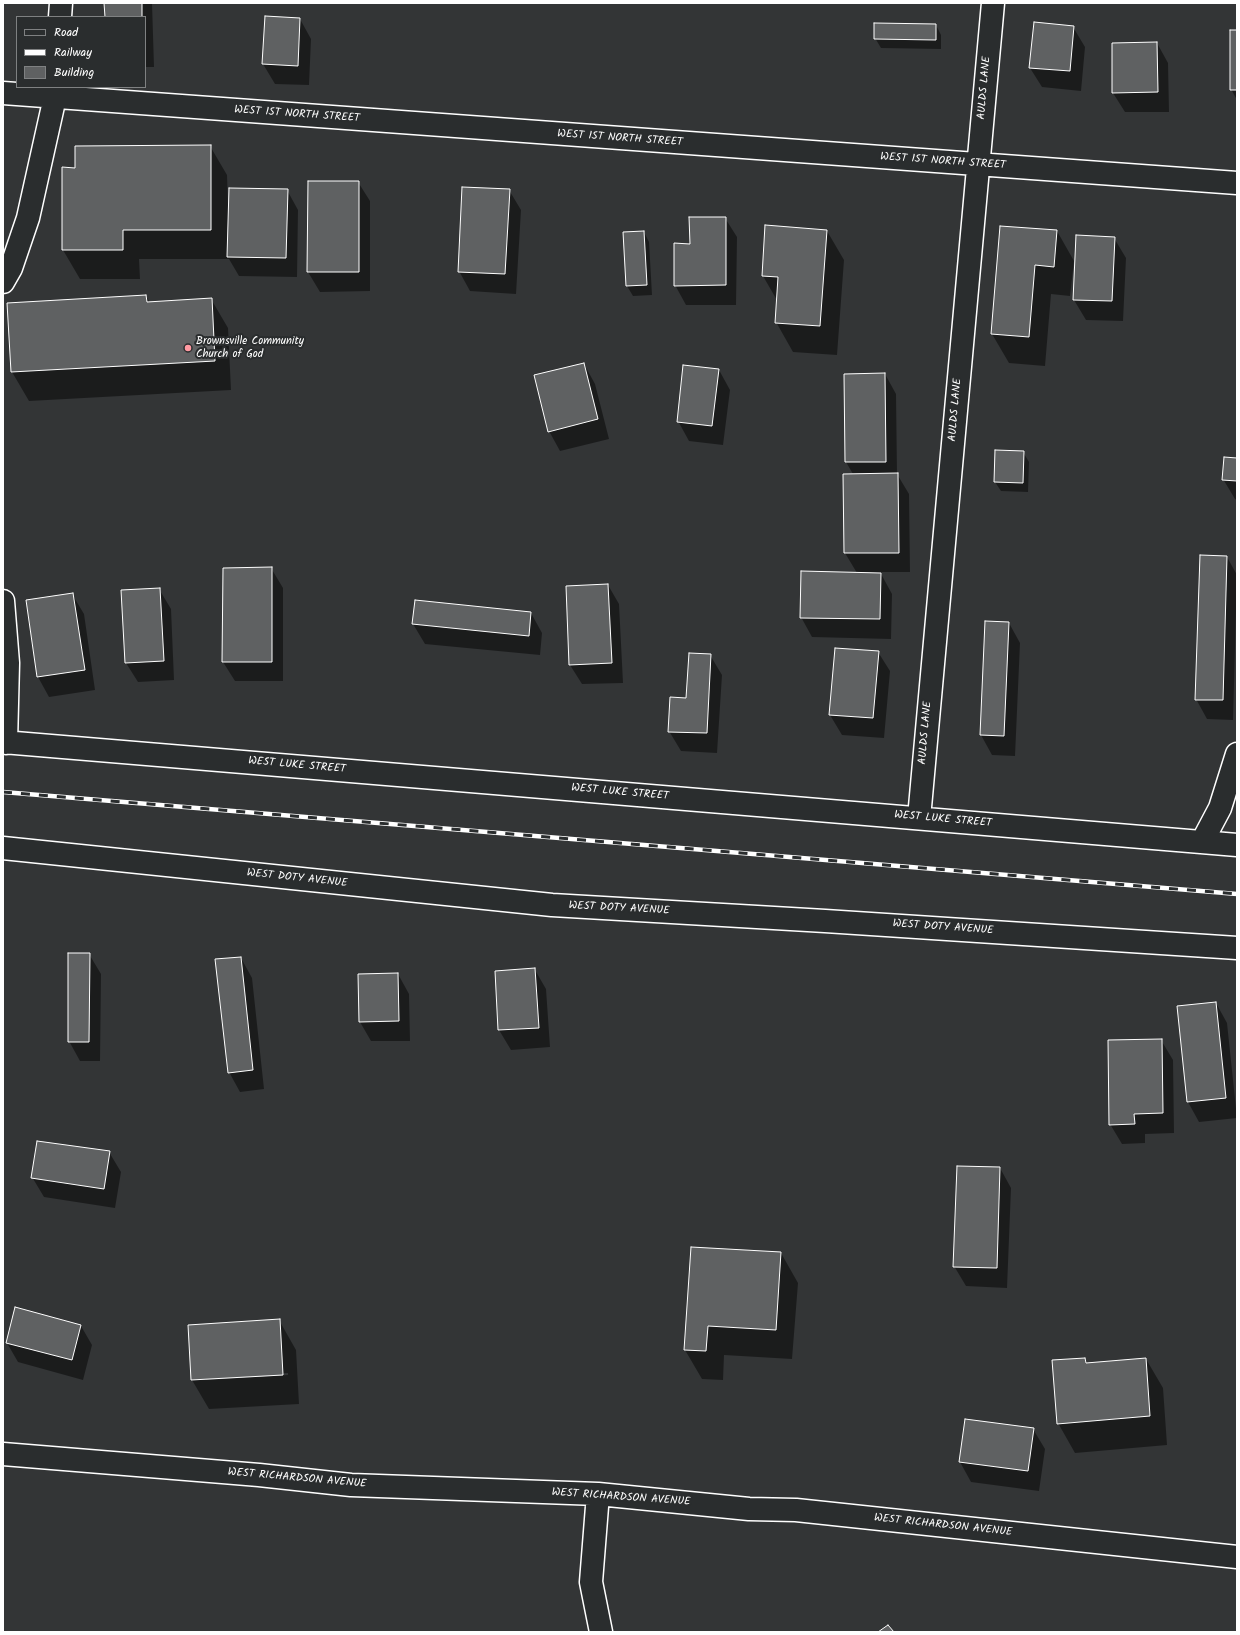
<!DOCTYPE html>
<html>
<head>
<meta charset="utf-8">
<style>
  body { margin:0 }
  #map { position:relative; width:1240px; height:1635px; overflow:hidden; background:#333536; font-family:Kalam,sans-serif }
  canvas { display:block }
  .frame { position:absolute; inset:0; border:4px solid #fff; pointer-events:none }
  .legend { position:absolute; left:16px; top:16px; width:130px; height:72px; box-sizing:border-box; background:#2a2d2e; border:1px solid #7f8182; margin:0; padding:5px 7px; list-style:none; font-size:12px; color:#fff }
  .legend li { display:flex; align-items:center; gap:8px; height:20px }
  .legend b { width:20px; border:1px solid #7f8182 }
</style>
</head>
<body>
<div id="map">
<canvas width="1240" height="1635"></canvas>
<div class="frame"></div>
<ul class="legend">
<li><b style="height:5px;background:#2a2d2e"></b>Road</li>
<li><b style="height:5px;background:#fff"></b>Railway</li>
<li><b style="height:11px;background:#5f6162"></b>Building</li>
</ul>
</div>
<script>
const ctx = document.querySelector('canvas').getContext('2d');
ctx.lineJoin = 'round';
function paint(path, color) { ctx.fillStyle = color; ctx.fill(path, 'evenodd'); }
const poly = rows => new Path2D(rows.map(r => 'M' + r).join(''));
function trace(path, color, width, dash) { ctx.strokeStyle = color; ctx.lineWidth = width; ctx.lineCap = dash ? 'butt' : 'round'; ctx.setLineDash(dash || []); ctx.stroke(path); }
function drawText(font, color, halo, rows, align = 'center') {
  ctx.font = font + ' Kalam,sans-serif'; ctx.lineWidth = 4; ctx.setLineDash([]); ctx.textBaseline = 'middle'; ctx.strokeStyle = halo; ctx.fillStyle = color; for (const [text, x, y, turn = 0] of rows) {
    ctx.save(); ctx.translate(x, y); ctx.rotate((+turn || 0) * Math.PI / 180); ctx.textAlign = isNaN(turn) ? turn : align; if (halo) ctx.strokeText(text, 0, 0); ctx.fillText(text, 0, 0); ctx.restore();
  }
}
const shadow = poly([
  [105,3,152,3,154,67,145,67,145,17,106,17],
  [300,19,311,39,309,85,275,84,263,64],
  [936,25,941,35,941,49,881,48,875,38],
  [1073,27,1085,47,1081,91,1042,87,1030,68],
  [1237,31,1237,100,1231,89],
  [1157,43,1168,63,1169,112,1125,112,1113,93],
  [210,146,227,175,228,205,287,190,298,210,297,277,239,276,229,259,139,259,140,279,80,279,63,250],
  [358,182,370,201,370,291,320,292,308,272],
  [509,190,521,210,516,294,470,291,459,271],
  [725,218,737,237,736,305,686,305,675,285,691,245],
  [1001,227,1057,231,1074,261,1070,296,1051,294,1045,366,1009,363,992,334],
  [827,231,844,260,837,355,793,352,776,322,778,302,763,276],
  [644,232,649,242,652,295,633,296,627,286,624,233],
  [1114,238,1126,258,1123,321,1086,320,1074,300],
  [146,296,150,303,211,299,228,328,231,390,29,401,12,372,8,304],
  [584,364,595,384,609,439,560,451,549,431],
  [719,370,730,390,723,445,689,441,678,421],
  [885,374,896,394,897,474,909,494,910,572,880,572,892,594,891,639,812,637,801,617,857,573,845,553,853,474,846,462],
  [1023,452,1029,462,1028,492,1001,491,995,482],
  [1237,459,1237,500,1235,499,1223,479],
  [1227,557,1237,575,1233,720,1207,719,1196,699],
  [271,568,283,588,283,681,235,681,223,662],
  [608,585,619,604,623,683,582,684,570,665],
  [159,589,171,609,174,680,138,682,126,663],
  [72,594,84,614,95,690,49,697,38,677,27,601],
  [416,601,531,613,542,633,540,655,425,644,413,624],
  [1009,623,1020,643,1015,756,992,755,981,735],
  [878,652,890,671,884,738,842,735,830,715],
  [710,655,722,675,717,753,681,751,669,731],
  [89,954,101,974,100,1061,80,1061,69,1041],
  [241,958,252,978,264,1089,240,1092,229,1072],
  [535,970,546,989,550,1047,511,1050,499,1030],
  [398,974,409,994,410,1041,371,1041,360,1022],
  [1216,1003,1227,1023,1237,1118,1199,1122,1188,1102],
  [1161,1040,1173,1060,1174,1133,1145,1134,1145,1143,1122,1144,1110,1124],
  [109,1152,121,1172,115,1208,44,1197,32,1177],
  [1000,1168,1011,1188,1007,1288,966,1286,954,1266],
  [692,1248,781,1253,798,1283,792,1359,724,1355,723,1380,702,1379,685,1350],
  [279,1320,296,1350,299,1404,209,1409,192,1380],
  [288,1373,288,1375,206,1380,206,1378],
  [81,1326,92,1345,83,1380,18,1362,7,1343],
  [1085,1359,1088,1364,1146,1359,1163,1388,1167,1445,1075,1453,1058,1423],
  [1033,1429,1045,1449,1039,1491,971,1482,960,1462]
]);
const building = poly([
  [104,3,142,3,142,17,105,17,104,3],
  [265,16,300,18,298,66,262,64,265,16],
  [1034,22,1074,26,1070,71,1029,68,1034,22],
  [874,23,936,24,936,40,874,39,874,23],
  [1230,30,1237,30,1237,90,1230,90,1230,30],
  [1157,42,1158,92,1112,93,1112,43,1157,42],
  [211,145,211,230,123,230,123,250,62,250,62,167,75,168,75,146,211,145],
  [308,181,359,181,359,272,307,272,308,181],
  [462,187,510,189,505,274,458,272,462,187],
  [229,188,288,189,286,258,227,257,229,188],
  [689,217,726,217,726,285,674,286,674,243,690,244,689,217],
  [765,225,827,230,820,326,775,323,778,277,762,276,765,225],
  [1000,226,1057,230,1054,267,1035,265,1029,337,991,334,1000,226],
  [644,231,647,285,626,286,623,232,644,231],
  [1076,235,1115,237,1112,301,1073,300,1076,235],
  [146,295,147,302,212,298,215,361,11,372,7,303,146,295],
  [584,363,598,419,548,432,534,375,584,363],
  [683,365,719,369,712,426,677,422,683,365],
  [885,373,886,462,845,462,844,374,885,373],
  [995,450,1024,451,1023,483,994,482,995,450],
  [1224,457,1237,458,1237,481,1222,480,1224,457],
  [898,473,899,553,844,553,843,474,898,473],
  [1200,555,1227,556,1223,700,1195,700,1200,555],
  [272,567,272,662,222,662,223,568,272,567],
  [801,571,881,573,880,619,800,618,801,571],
  [608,584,612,663,569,665,566,586,608,584],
  [160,588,164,661,125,663,121,590,160,588],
  [73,593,85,670,37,677,26,600,73,593],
  [415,600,531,612,529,636,412,624,415,600],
  [985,621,1009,622,1004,736,980,735,985,621],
  [835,648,879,651,873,718,829,715,835,648],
  [689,653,711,654,707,733,668,732,670,697,686,698,689,653],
  [68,953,90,953,89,1042,68,1042,68,953],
  [241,957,253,1070,228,1073,215,959,241,957],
  [535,968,539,1028,498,1030,495,971,535,968],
  [398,973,399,1021,359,1022,358,974,398,973],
  [1216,1002,1226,1098,1187,1102,1177,1006,1216,1002],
  [1162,1039,1163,1113,1134,1114,1135,1124,1109,1125,1108,1040,1162,1039],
  [37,1141,110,1151,104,1189,31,1178,37,1141],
  [957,1166,1000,1167,997,1268,953,1267,957,1166],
  [691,1247,781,1252,776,1330,708,1326,706,1351,684,1350,691,1247],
  [15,1307,81,1325,72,1360,6,1343,15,1307],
  [280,1319,283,1375,191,1380,188,1325,280,1319],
  [1085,1358,1086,1363,1146,1358,1150,1416,1057,1424,1052,1360,1085,1358],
  [965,1419,1034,1428,1028,1471,959,1462,965,1419],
  [888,1625,894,1632,878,1632,888,1625]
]);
const minor = poly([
  [60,17,61,3],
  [3,93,1237,183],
  [3,282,11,268,28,218,55,97,55,87],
  [3,601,8,663,6,743],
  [3,742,1237,845],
  [919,818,993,3],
  [1202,842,1220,808,1237,754],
  [3,848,552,905,825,921,1237,948],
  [3,1454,259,1475,351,1485,598,1494,749,1509,796,1510,1237,1557],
  [598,1494,591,1582,601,1632]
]);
const rail = poly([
  [3,792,1237,894]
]);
const markers = [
  [188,348,4,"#ff9aa2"]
];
const streetNames = [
  ["AULDS LANE",985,88,-85],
  ["WEST 1ST NORTH STREET",297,115,4],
  ["WEST 1ST NORTH STREET",620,139,4],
  ["WEST 1ST NORTH STREET",943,162,4],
  ["AULDS LANE",956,410,-85],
  ["AULDS LANE",926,733,-85],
  ["WEST LUKE STREET",297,766,5],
  ["WEST LUKE STREET",620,793,5],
  ["WEST LUKE STREET",943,820,5],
  ["WEST DOTY AVENUE",297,879,6],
  ["WEST DOTY AVENUE",619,909,3],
  ["WEST DOTY AVENUE",943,928,4],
  ["WEST RICHARDSON AVENUE",297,1479,5],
  ["WEST RICHARDSON AVENUE",621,1498,4],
  ["WEST RICHARDSON AVENUE",943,1526,6]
];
const poiNames = [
  ["Brownsville Community",196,342],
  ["Church of God",196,355]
];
paint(shadow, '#0007');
paint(building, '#5f6162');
trace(building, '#fff', 1);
trace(minor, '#fff', 25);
trace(minor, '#2a2d2e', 22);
trace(rail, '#fff', 4.5);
trace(rail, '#2a2d2e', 3, [9]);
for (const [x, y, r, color] of markers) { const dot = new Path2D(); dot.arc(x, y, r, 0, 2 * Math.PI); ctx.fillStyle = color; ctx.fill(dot); trace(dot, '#2a2d2e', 1.5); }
drawText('11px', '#fff', '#2a2d2e', streetNames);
drawText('11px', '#fff', '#2a2d2e', poiNames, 'left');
</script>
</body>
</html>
